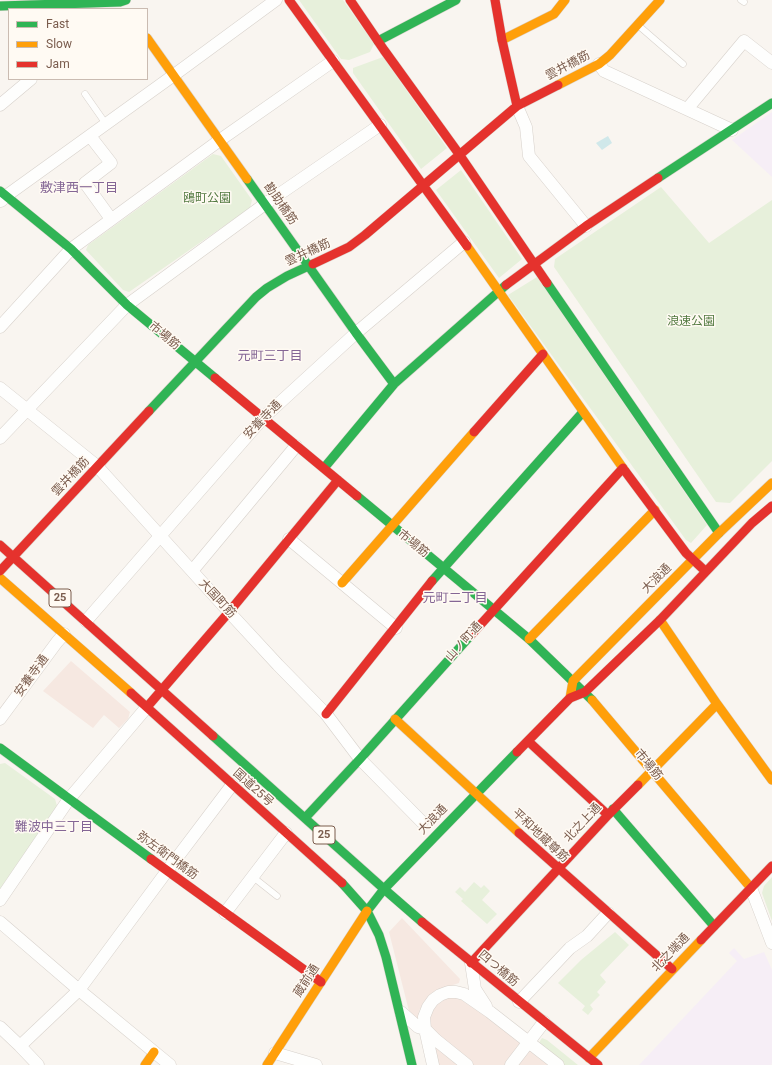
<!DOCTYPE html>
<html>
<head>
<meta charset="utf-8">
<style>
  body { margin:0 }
  #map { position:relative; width:772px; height:1065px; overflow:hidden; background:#f9f5f0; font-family:Roboto,sans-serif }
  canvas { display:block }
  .legend { position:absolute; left:8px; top:8px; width:140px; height:72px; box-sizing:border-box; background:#fffaf3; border:1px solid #cabbb1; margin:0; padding:5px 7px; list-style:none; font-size:12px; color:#7a5c4d }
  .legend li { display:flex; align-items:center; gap:8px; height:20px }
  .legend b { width:20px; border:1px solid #cabbb1 }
</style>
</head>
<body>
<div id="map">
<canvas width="772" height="1065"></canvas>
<ul class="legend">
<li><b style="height:5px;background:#30b455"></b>Fast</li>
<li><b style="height:5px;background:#ff9f0a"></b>Slow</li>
<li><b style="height:5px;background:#e5322d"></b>Jam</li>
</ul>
</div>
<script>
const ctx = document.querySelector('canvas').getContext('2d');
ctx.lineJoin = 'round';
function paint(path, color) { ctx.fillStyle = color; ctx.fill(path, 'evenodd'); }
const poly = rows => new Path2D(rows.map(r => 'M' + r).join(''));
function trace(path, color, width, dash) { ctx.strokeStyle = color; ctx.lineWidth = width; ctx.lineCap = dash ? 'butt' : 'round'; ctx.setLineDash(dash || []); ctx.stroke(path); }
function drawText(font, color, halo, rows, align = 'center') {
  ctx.font = font + ' Roboto,"Noto Sans JP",sans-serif'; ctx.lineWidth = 3; ctx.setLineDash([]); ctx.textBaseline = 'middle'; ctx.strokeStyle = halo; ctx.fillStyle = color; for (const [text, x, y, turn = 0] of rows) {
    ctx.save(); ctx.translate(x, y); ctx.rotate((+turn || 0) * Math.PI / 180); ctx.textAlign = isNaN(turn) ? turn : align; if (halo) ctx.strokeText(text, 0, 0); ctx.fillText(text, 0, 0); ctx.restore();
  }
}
const commercial = poly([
  [71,661,130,712,128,719,119,728,104,715,93,728,43,691],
  [402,918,460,979,459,983,438,990,431,995,424,1002,419,1011,418,1020,410,1015,389,932],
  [452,995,464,998,551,1065,438,1065,428,1020,432,1007,442,999]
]);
const education = poly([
  [772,112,772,177,732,140],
  [734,948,744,959,764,952,772,970,772,1063,771,1065,639,1065,737,961,729,953]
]);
const green = poly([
  [299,0,343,0,374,44,370,52,349,60,341,59],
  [383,57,447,148,421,169,353,73,353,68],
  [213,154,221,156,252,200,250,208,129,292,123,290,86,250,88,245],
  [461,170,522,259,499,278,436,190],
  [661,187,709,243,772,200,772,461,730,503,716,502,554,267,555,259],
  [537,277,707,525,691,543,686,540,508,295],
  [5,763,55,799,57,806,0,889,0,764],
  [772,877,772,921,762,893,764,886],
  [474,882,481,888,484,885,490,891,482,900,497,914,487,924,461,901,463,899,455,892,460,887,465,892],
  [615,932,629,945,600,975,606,982,597,992,600,995,590,1005,593,1009,588,1015,582,1010,585,1006,558,983,581,960],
  [542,1038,547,1040,578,1065,563,1065,539,1044,540,1041]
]);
const water = poly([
  [608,136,612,143,602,150,596,143]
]);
const lane = poly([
  [741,0,744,2],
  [639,26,683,64],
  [85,94,106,124],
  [253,877,277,896]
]);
const street = poly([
  [599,64,604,71,732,130],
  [0,105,31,79],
  [517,106,526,127,529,156,586,226],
  [688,108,744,41,772,63],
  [90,136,111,163,85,183,111,219],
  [1,201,6,196,174,75,276,0],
  [0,327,71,249,220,140,333,61],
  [0,388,97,466,229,612,278,665,326,714,360,759,422,822],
  [0,438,127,305,265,204,380,125],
  [289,539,396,628],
  [192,571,296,446],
  [86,621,263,418,356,333,464,242],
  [0,719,57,642,64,634],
  [751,888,772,943],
  [0,900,69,799,147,707],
  [225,913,286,833],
  [0,922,79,990,170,1065],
  [471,963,475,989,486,1006],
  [519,1002,570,948,587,936,608,913],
  [401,1012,418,1027,425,1029,436,1040,467,1065],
  [0,1027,20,1046,38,1065],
  [20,1046,79,990,167,871,232,785],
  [275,1053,316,1065],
  [433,1065,425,1029,424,1017,428,1007,433,1000,440,995,448,992,456,992,464,994,490,1012,558,1065],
  [511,1065,544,1022]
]);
const fast = poly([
  [0,6,120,2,126,0],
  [378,41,456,0],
  [658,178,772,103],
  [247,179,356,333,394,384],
  [0,191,71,249,127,305,215,378],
  [547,283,719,533],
  [149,411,256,297,267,288,287,276,313,264],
  [324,468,394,384,506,285],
  [357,496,529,639,592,700],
  [432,581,583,412],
  [213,736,384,889,367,911],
  [0,748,151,859],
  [613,809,714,926],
  [305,818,360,759,471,635],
  [342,883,367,911,379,935,386,957,412,1065],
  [422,922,384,889,517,752]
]);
const slow = poly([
  [147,38,247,179],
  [502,40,554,14,565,0],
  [558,85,599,64,610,55,660,0],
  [467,246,625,471],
  [0,578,131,693],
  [342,583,474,432],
  [660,620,717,704,772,780],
  [529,639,655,510],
  [570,698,573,681,719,533,772,483],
  [592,700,751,888],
  [395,719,519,833],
  [638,785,717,704],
  [589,1058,701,940],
  [145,1065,154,1052],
  [267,1065,367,911]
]);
const jam = poly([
  [289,0,467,246],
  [350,0,384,50,459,154,547,283],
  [495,0,502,40,517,106],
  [313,264,349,247,365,235,517,106,558,85],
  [506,285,586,226,658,178],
  [215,378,357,496],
  [474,432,543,354],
  [625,471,686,553,703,569],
  [0,545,213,736],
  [0,571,149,411],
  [471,635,623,468],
  [131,693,342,883],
  [147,707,229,612,338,480],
  [326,714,432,581],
  [528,741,608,815],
  [517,752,570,698,585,692,660,620,752,523,772,506],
  [519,833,672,969],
  [151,859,321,982],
  [422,922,598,1065],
  [701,940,772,866],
  [471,963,608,815,638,785]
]);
const shields = [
  [60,598,22],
  [324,835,22]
];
const shieldNames = [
  ["25",60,598],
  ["25",324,835]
];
const streetNames = [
  ["雲井橋筋",568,66,-28],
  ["勘助橋筋",280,204,55],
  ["雲井橋筋",308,253,-25],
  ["市場筋",164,336,40],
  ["安養寺通",263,420,-46],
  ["雲井橋筋",71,477,-47],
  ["市場筋",413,544,39],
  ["大浪通",657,579,-45],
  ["大国町筋",217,599,47],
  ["山ノ町通",464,642,-48],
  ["安養寺通",32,676,-54],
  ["市場筋",648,765,50],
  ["国道25号",253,788,42],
  ["大浪通",433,820,-46],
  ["北之上通",583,823,-47],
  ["平和地蔵尊筋",540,836,43],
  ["弥左衛門橋筋",167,856,36],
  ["北之端通",671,953,-46],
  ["四つ橋筋",498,969,40],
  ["蔵前通",307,981,-57]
];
const parkNames = [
  ["鴎町公園",207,199],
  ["浪速公園",691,322]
];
const neighbourhoodNames = [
  ["敷津西一丁目",79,189],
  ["元町三丁目",270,357],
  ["元町二丁目",455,599],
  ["難波中三丁目",54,828]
];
paint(commercial, '#f6e8e1');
paint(education, '#f6eef6');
paint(green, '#e7f0db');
paint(water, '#d0e8ea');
trace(lane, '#d7d1cb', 7);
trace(street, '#d7d1cb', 13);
trace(fast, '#d9d2cb', 10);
trace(slow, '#d9d2cb', 10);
trace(jam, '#d9d2cb', 10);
trace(lane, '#fefefd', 6);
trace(street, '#fefefd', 12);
trace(fast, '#30b455', 9);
trace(slow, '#ff9f0a', 9);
trace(jam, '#e5322d', 9);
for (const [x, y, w] of shields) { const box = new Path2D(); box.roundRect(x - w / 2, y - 9, w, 18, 3); ctx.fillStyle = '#fffaf3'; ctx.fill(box); trace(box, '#7a5c4d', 1); }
drawText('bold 11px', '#7a5c4d', null, shieldNames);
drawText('12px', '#7a5c4d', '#fffaf3', streetNames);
drawText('12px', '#537a41', '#fffaf3', parkNames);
drawText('13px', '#846695', '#fffaf3', neighbourhoodNames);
</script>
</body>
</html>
